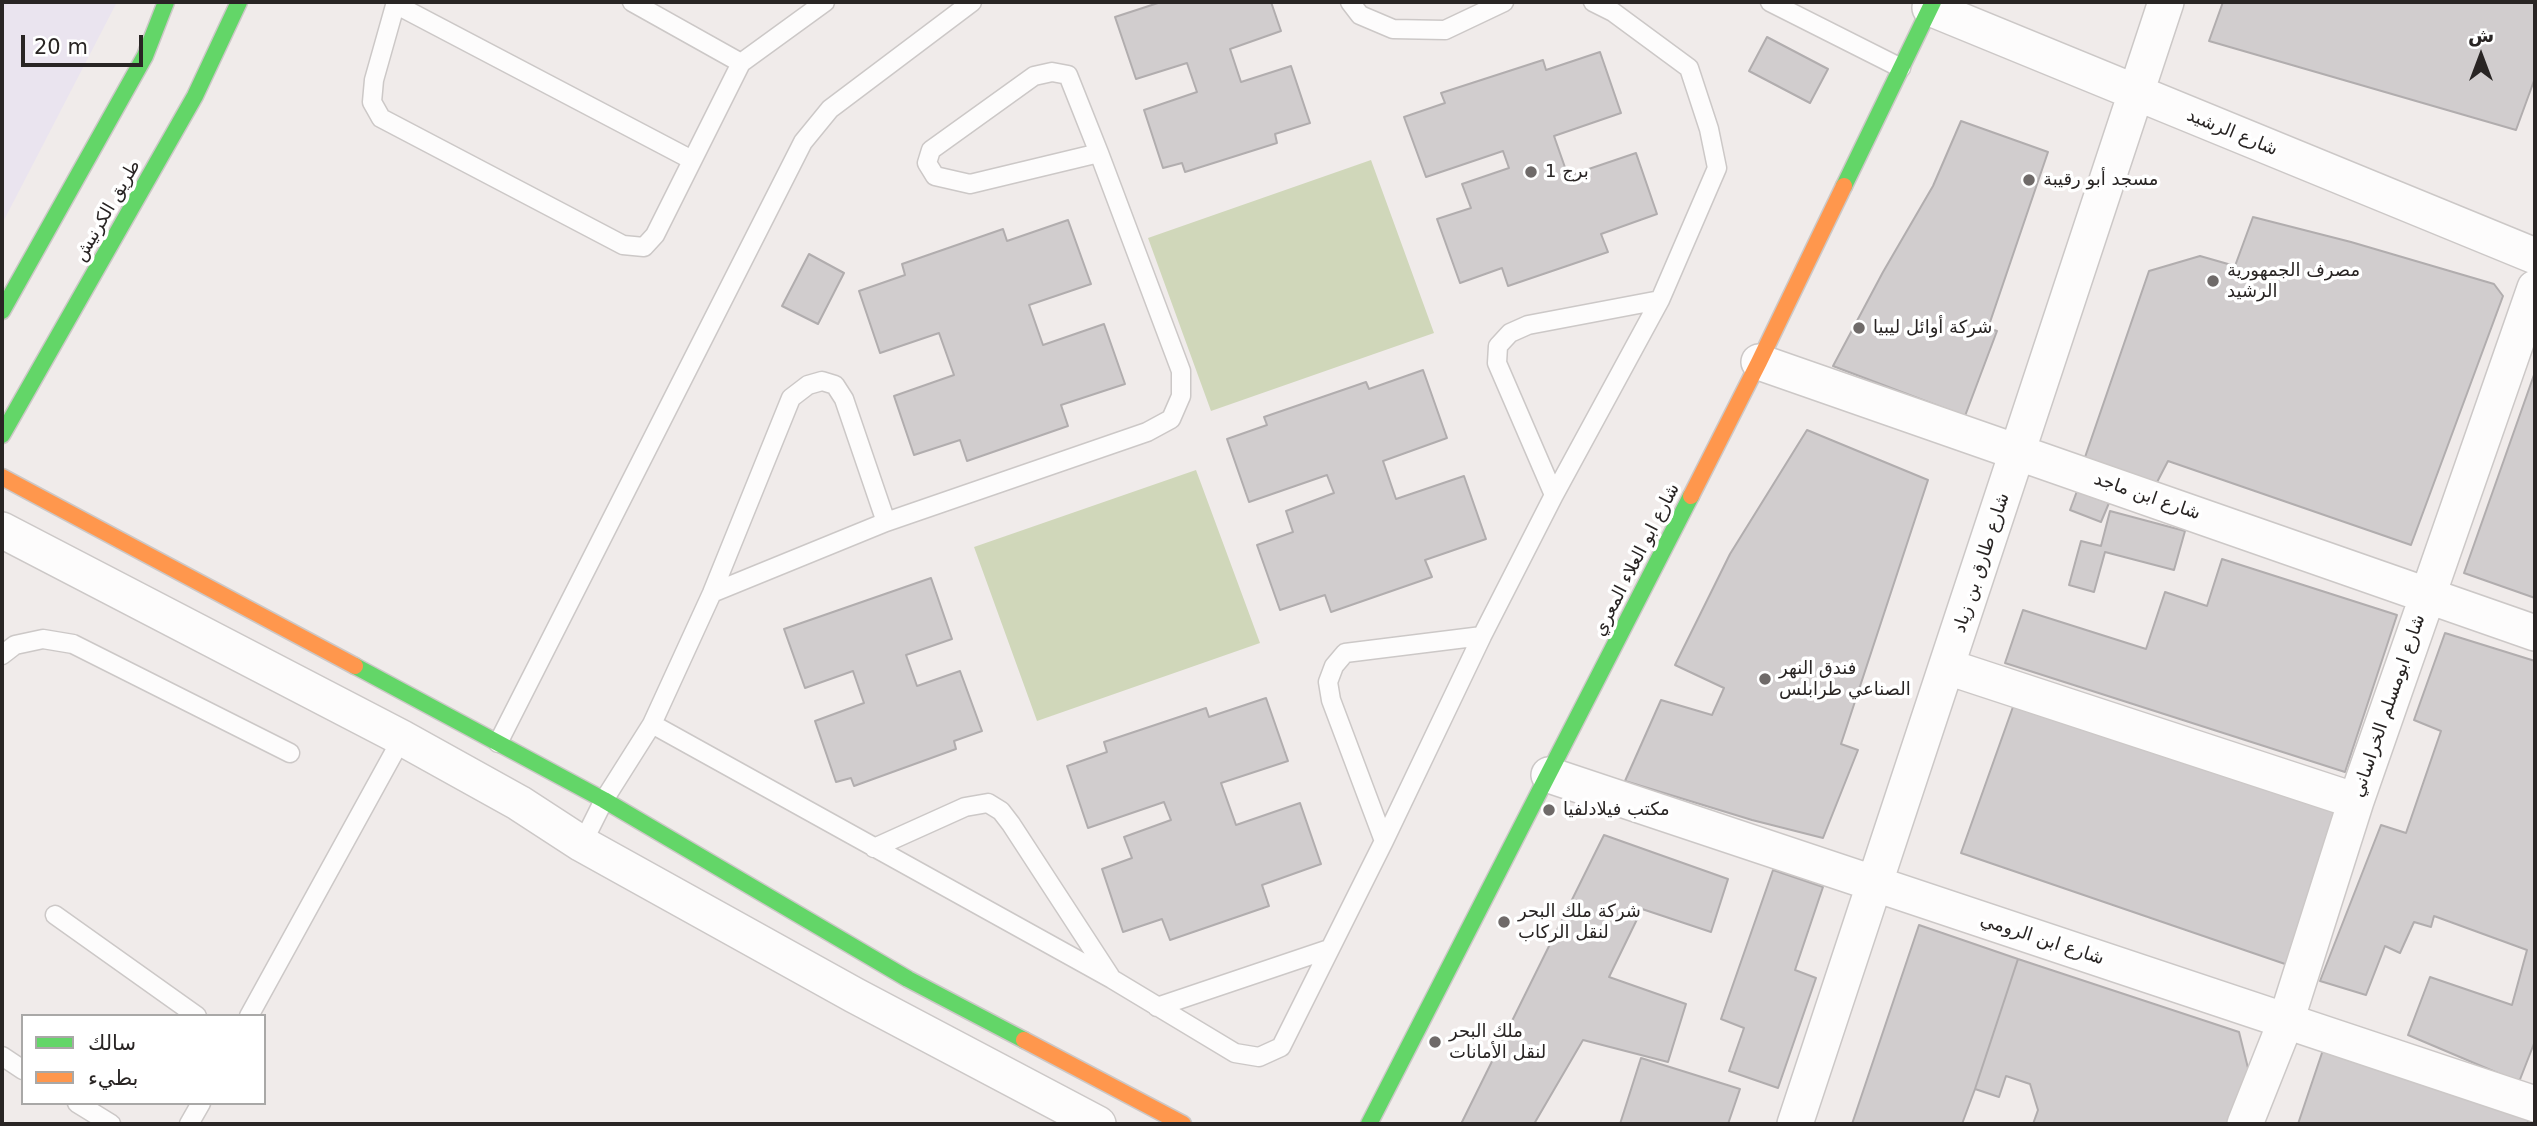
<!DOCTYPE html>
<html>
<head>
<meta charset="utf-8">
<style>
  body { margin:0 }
  #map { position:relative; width:2537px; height:1126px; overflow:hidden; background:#f0ebea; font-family:"DejaVu Sans","Noto Sans Arabic",sans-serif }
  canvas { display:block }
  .frame { position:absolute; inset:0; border:4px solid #292524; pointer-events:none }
  .legend { position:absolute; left:21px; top:1014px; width:245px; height:91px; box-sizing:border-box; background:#fff; border:2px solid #a9a8a7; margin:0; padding:9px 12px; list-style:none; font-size:21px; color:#292524 }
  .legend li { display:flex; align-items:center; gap:14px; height:35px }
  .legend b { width:35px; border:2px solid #a9a8a7 }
  .north { position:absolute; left:2446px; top:21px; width:70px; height:70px; -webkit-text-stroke:5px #fff; paint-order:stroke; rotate:0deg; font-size:19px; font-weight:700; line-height:28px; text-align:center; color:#292524 }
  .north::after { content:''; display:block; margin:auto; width:24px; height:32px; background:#292524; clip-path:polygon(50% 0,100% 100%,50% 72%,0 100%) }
  .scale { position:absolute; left:21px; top:35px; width:122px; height:32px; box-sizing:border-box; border:4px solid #292524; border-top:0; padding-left:9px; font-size:21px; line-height:24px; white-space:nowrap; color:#292524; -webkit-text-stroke:5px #fff; paint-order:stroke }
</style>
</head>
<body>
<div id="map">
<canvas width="2537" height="1126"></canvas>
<div class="frame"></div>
<ul class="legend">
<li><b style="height:9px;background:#63d668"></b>سالك</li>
<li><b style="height:9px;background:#ff974d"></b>بطيء</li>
</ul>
<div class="north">ش</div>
<div class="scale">20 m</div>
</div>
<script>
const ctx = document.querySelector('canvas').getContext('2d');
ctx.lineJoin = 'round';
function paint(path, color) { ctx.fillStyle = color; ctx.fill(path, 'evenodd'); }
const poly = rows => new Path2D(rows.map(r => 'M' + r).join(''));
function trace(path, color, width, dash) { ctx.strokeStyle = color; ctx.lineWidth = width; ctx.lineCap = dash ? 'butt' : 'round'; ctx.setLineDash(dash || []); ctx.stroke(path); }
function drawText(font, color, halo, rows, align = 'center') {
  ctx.font = font + ' "DejaVu Sans","Noto Sans Arabic",sans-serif'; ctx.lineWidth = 7; ctx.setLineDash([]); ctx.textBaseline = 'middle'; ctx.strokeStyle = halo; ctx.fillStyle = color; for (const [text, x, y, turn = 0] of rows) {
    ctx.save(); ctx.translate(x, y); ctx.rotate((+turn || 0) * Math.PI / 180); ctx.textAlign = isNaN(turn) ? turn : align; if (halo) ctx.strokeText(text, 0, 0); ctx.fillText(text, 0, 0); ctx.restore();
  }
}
const commercial = poly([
  [2,2,117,2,2,224]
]);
const green = poly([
  [1371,160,1434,333,1211,411,1148,238],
  [1196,470,1260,643,1037,721,974,547]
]);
const building = poly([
  [1161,2,1271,2,1281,31,1230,49,1241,82,1291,66,1310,123,1275,134,1277,143,1185,172,1182,163,1163,168,1144,110,1197,92,1187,63,1136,79,1115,17,1161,2],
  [2223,2,2535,2,2535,78,2516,130,2209,41,2223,2],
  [1767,37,1828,69,1810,103,1749,71,1767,37],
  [1600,52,1621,113,1554,136,1568,176,1636,153,1657,214,1601,234,1608,252,1508,286,1502,268,1460,283,1437,219,1471,208,1462,184,1509,168,1503,151,1426,177,1404,117,1445,103,1441,93,1543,60,1546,70,1600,52],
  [1961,121,2048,152,1988,328,1997,331,1965,416,1833,366,1883,272,1933,186,1961,121],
  [2253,217,2351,242,2494,284,2503,296,2411,545,2168,461,2154,488,2083,463,2149,271,2200,256,2235,266,2253,217],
  [1068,220,1091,284,1029,305,1043,345,1104,324,1125,384,1061,405,1068,426,967,461,960,440,914,455,894,396,954,375,939,333,880,353,859,291,905,275,902,264,1003,229,1007,241,1068,220],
  [809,254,844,273,818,324,782,306,809,254],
  [1423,370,1447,438,1383,461,1396,499,1464,476,1486,539,1425,560,1432,577,1331,612,1325,595,1280,610,1257,545,1293,532,1286,511,1334,493,1327,475,1249,502,1227,439,1267,425,1264,417,1366,382,1369,389,1423,370],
  [2535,372,2535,598,2464,573,2535,372],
  [1807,430,1928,480,1841,744,1858,750,1823,838,1752,820,1625,781,1661,700,1712,715,1724,688,1675,665,1730,554,1807,430],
  [2077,491,2109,503,2101,522,2070,510,2077,491],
  [2110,511,2185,531,2174,570,2105,552,2094,592,2069,585,2081,541,2101,546,2110,511],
  [2222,559,2397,615,2345,772,2005,663,2023,610,2146,649,2165,592,2207,606,2222,559],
  [931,578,952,639,906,655,917,686,960,671,982,731,954,741,956,749,854,786,851,778,836,782,815,721,864,703,853,671,805,688,784,629,931,578],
  [2445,633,2535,661,2535,1041,2519,1082,2408,1035,2430,977,2512,1005,2527,950,2434,916,2431,927,2414,922,2400,953,2385,946,2366,995,2320,981,2381,825,2406,833,2441,731,2414,720,2445,633],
  [1266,698,1288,761,1221,783,1236,825,1300,803,1321,864,1262,885,1269,906,1170,940,1162,919,1123,932,1102,869,1132,858,1124,837,1171,820,1164,802,1088,828,1067,766,1107,752,1104,742,1206,708,1209,717,1266,698],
  [2014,704,2342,809,2288,965,1961,853,2014,704],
  [1604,835,1728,879,1711,932,1642,909,1609,977,1686,1004,1668,1062,1583,1040,1534,1124,1461,1124,1604,835],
  [1773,870,1823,887,1795,970,1816,978,1778,1088,1729,1071,1744,1028,1721,1019,1773,870],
  [1919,925,2018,959,1975,1089,1962,1124,1852,1124,1919,925],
  [2018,959,2239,1032,2250,1076,2233,1124,2033,1124,2038,1110,2030,1084,2006,1076,1999,1097,1975,1089,2018,959],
  [2324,1047,2530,1116,2527,1124,2298,1124,2324,1047],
  [1641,1058,1740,1089,1728,1124,1620,1124,1641,1058]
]);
const lane = poly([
  [396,2,374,80,372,102,381,118,623,245,644,247,655,235,741,63,825,2],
  [632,2,741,63],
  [1350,2,1360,15,1393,29,1445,30,1504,2],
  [1770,2,1901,68],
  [395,4,692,160],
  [1554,495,1497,363,1498,346,1510,333,1528,325,1660,300],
  [712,593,886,522,1147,432,1171,419,1181,396,1181,371,1099,153,1068,75,1052,72,1034,76,931,150,927,163,935,176,970,184,1099,153],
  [2,655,15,645,43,639,73,644,290,753],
  [652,724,1112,979,1235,1053,1259,1057,1281,1047,1384,841,1482,636,1554,495,1660,300,1717,168,1709,129,1689,68,1613,12,1593,2],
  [498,743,803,142,830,109,972,2],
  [1384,841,1331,700,1328,682,1334,666,1345,653,1482,636],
  [582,844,604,800,652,724,712,593,791,398,808,385,822,381,835,385,844,399,886,522],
  [874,848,965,807,988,803,1001,811,1011,824,1110,976],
  [55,915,197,1016],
  [1157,1007,1329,949],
  [249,1016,402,738],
  [2,1056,23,1070],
  [77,1103,111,1124],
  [189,1124,201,1103]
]);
const street = poly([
  [1930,8,2535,256],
  [1759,362,2535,633],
  [2,530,402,738,519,803,582,844,854,995,1098,1124],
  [1948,667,2356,801],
  [1549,775,2535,1104],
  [1795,1124,2166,2],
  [2245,1124,2286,1021,2356,801,2535,288]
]);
const fast = poly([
  [1844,186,1933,2],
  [2,311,145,56,166,2],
  [2,435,195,96,239,2],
  [355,666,604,800,908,979,1024,1040],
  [1369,1124,1691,496]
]);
const slow = poly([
  [2,477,355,666],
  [1691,496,1759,362,1844,186],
  [1024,1040,1183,1124]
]);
const markers = [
  [1531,172,7,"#6f6a69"],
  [2029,180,7,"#6f6a69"],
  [2213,281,7,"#6f6a69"],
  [1859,328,7,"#6f6a69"],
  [1765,679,7,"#6f6a69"],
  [1549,810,7,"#6f6a69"],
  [1504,922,7,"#6f6a69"],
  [1435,1042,7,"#6f6a69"]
];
const streetNames = [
  ["شارع الرشيد",2232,133,22],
  ["طريق الكرنيش",108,211,-60],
  ["شارع ابن ماجد",2147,497,19],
  ["شارع ابو العلاء المعري",1637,560,-63],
  ["شارع طارق بن زياد",1982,563,-72],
  ["شارع ابومسلم الخراساني",2389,706,-71],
  ["شارع ابن الرومي",2042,940,18]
];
const poiNames = [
  ["برج 1",1545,172],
  ["مسجد أبو رقيبة",2043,180],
  ["مصرف الجمهورية",2227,271],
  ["الرشيد",2227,292],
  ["شركة أوائل ليبيا",1873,328],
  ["فندق النهر",1779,669],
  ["الصناعي طرابلس",1779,690],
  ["مكتب فيلادلفيا",1563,810],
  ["شركة ملك البحر",1518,912],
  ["لنقل الركاب",1518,933],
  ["ملك البحر",1449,1032],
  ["لنقل الأمانات",1449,1053]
];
paint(commercial, '#eae4ef');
paint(green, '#d0d7ba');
paint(building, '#d1cdce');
trace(building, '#b1adae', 2);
trace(lane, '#ccc8c7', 21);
trace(street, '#ccc8c7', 38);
trace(fast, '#ccc8c7', 19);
trace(slow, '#ccc8c7', 19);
trace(lane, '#fdfcfc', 18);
trace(street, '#fdfcfc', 35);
trace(fast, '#63d668', 16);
trace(slow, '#ff974d', 16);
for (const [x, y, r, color] of markers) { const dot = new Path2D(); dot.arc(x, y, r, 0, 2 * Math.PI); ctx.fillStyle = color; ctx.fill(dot); trace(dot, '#fff', 2.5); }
drawText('18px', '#292524', '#fff', streetNames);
drawText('18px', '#292524', '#fff', poiNames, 'left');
</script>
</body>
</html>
